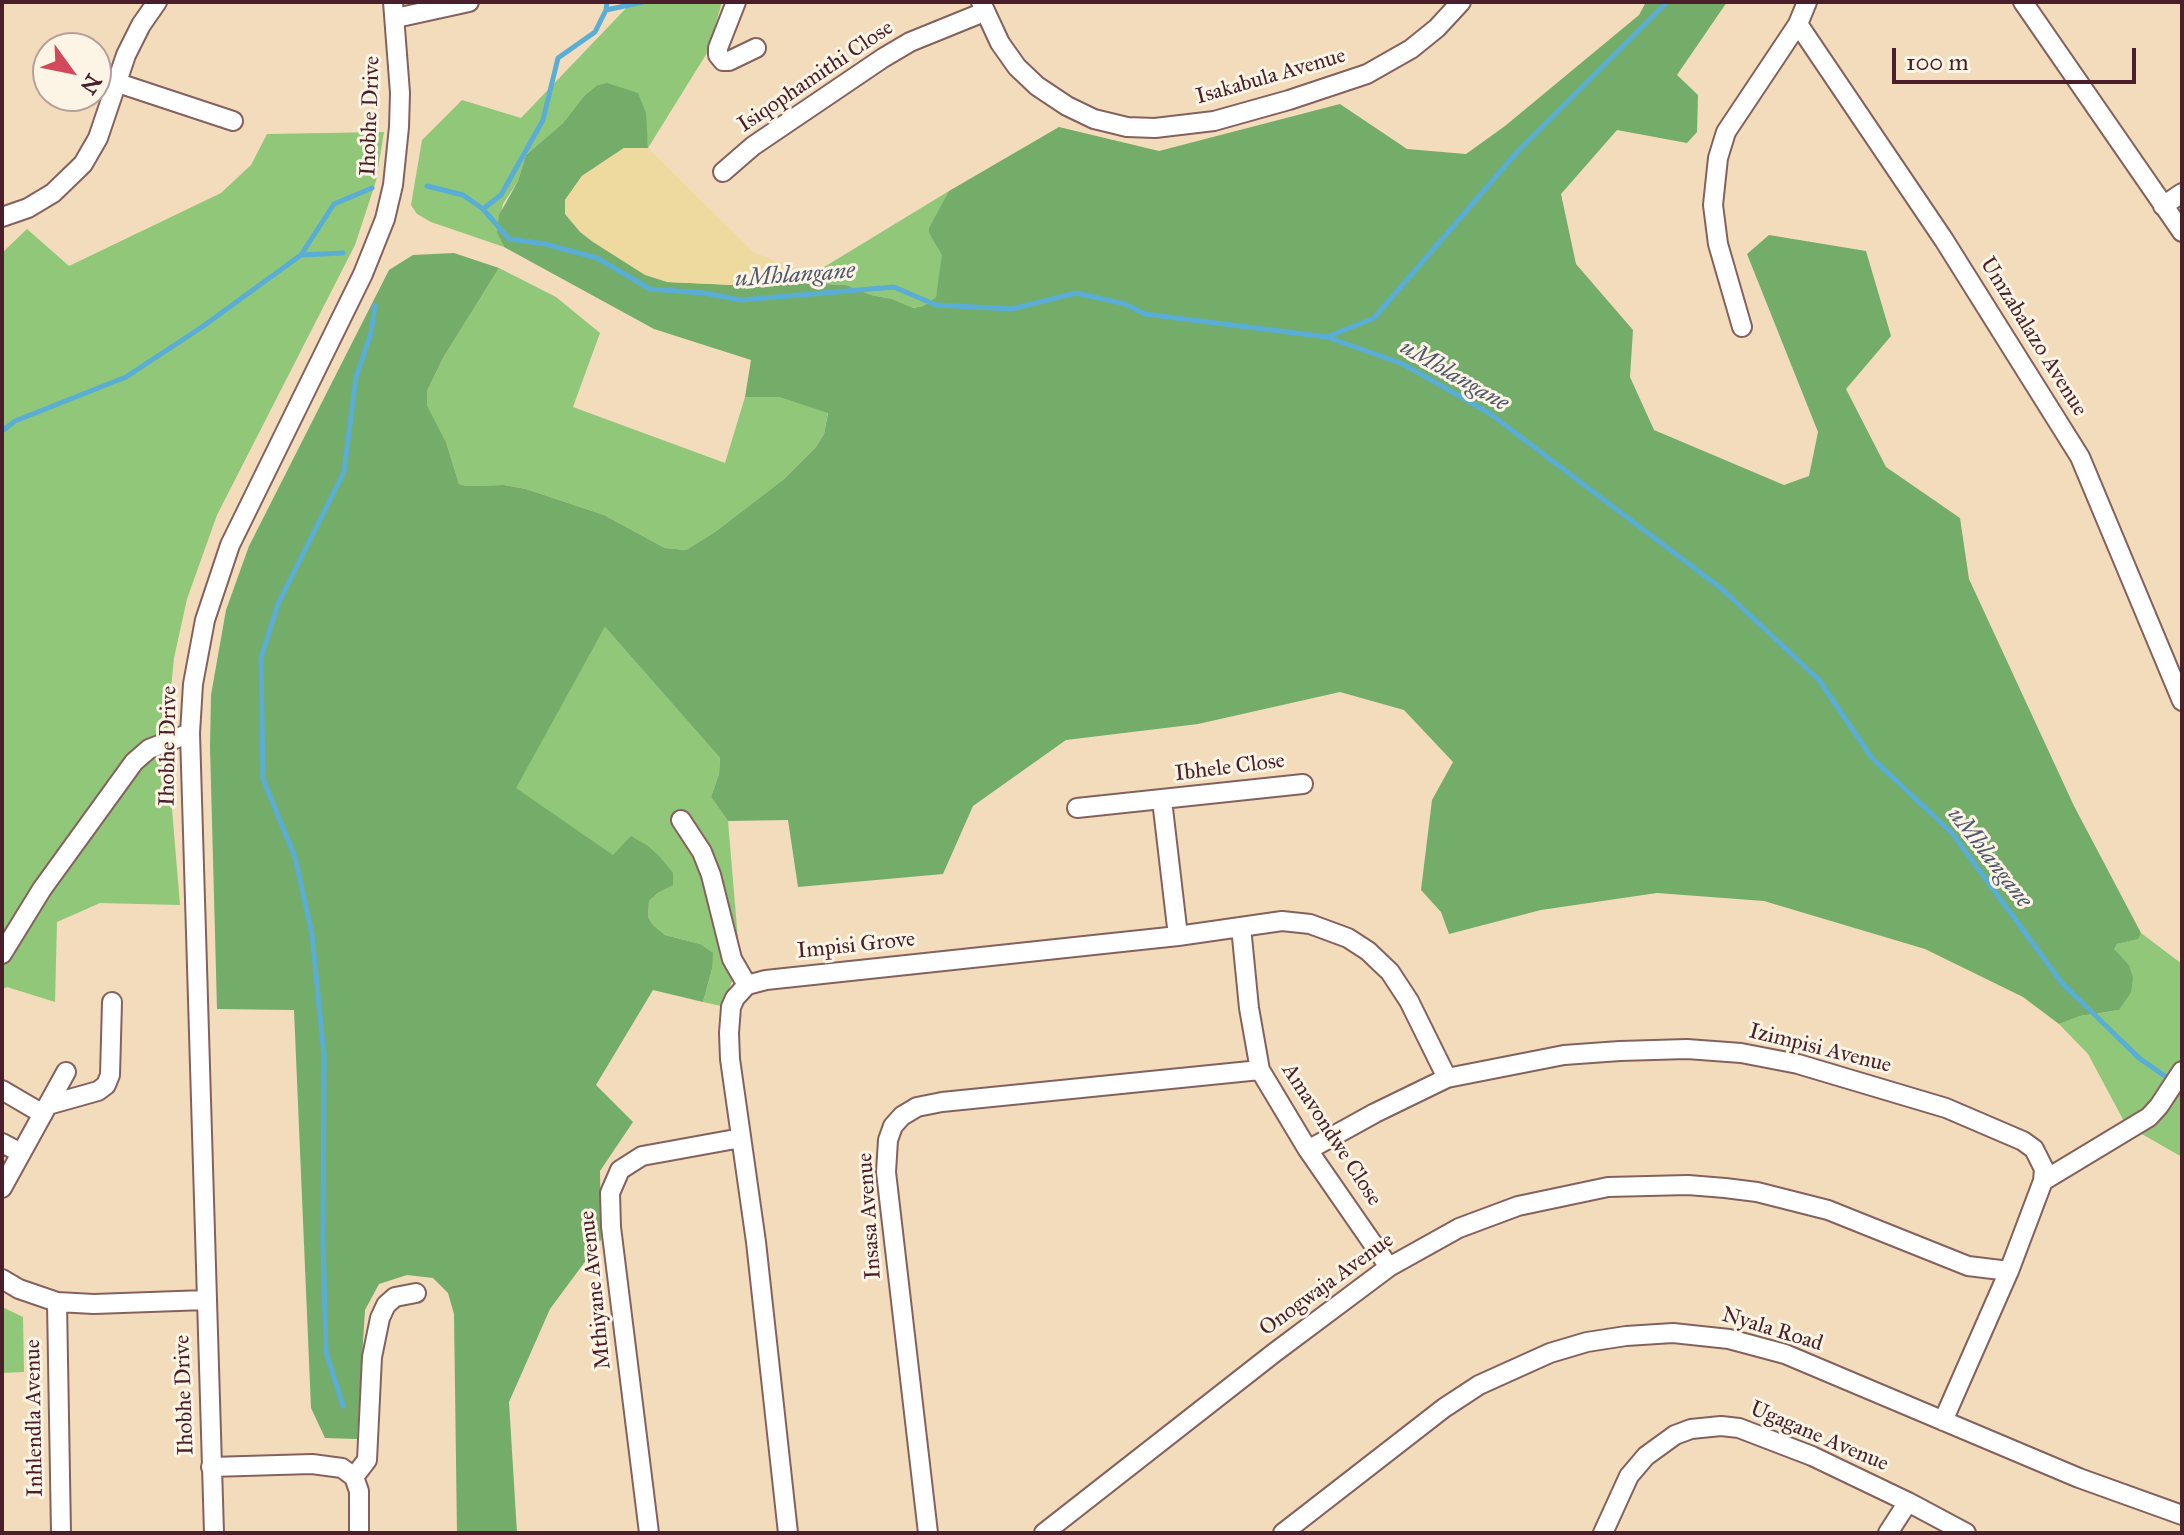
<!DOCTYPE html>
<html>
<head>
<meta charset="utf-8">
<style>
  body { margin:0 }
  #map { position:relative; width:2184px; height:1535px; overflow:hidden; background:#f2dcbc; font-family:"IM FELL Great Primer",serif }
  canvas { display:block }
  .frame { position:absolute; inset:0; border:4px solid #4a1f2b; pointer-events:none }
  .north { position:absolute; left:32px; top:32px; width:80px; height:80px; box-sizing:border-box; background:#fcf5e5; border:2px solid #b59f9b; border-radius:50%; rotate:123deg; font-size:22px; font-weight:700; line-height:32px; text-align:center; color:#4a1f2b }
  .north::after { content:''; display:block; margin:auto; width:28px; height:36px; background:#d1495b; clip-path:polygon(50% 0,100% 100%,50% 72%,0 100%) }
  .scale { position:absolute; left:1892px; top:48px; width:244px; height:36px; box-sizing:border-box; border:4px solid #4a1f2b; border-top:0; padding-left:10px; font-size:24px; line-height:28px; white-space:nowrap; color:#4a1f2b; -webkit-text-stroke:6px #fcf5e5; paint-order:stroke }
</style>
</head>
<body>
<div id="map">
<canvas width="2184" height="1535"></canvas>
<div class="frame"></div>
<div class="north">N</div>
<div class="scale">100 m</div>
</div>
<script>
const ctx = document.querySelector('canvas').getContext('2d');
ctx.lineJoin = 'round';
function paint(path, color) { ctx.fillStyle = color; ctx.fill(path, 'evenodd'); }
const poly = rows => new Path2D(rows.map(r => 'M' + r).join(''));
function trace(path, color, width, dash) { ctx.strokeStyle = color; ctx.lineWidth = width; ctx.lineCap = dash ? 'butt' : 'round'; ctx.setLineDash(dash || []); ctx.stroke(path); }
function drawText(font, color, halo, rows, align = 'center') {
  ctx.font = font + ' "IM FELL Great Primer",serif'; ctx.lineWidth = 6; ctx.setLineDash([]); ctx.textBaseline = 'middle'; ctx.strokeStyle = halo; ctx.fillStyle = color; for (const [text, x, y, turn = 0] of rows) {
    ctx.save(); ctx.translate(x, y); ctx.rotate((+turn || 0) * Math.PI / 180); ctx.textAlign = isNaN(turn) ? turn : align; if (halo) ctx.strokeText(text, 0, 0); ctx.fillText(text, 0, 0); ctx.restore();
  }
}
const green = poly([
  [632,2,722,2,707,53,648,148,645,113,596,86,584,96,563,123,526,155,518,181,503,204,497,233,504,247,431,222,417,214,411,205,422,140,462,100,521,118],
  [384,132,376,181,355,245,217,515,187,599,174,658,168,718,167,749,180,905,100,903,57,922,55,1002,7,987,2,989,2,253,27,229,69,266,221,193,251,165,267,134],
  [949,191,929,233,943,255,940,280,936,297,923,306,912,308,892,299,871,295,846,285,824,284,811,275],
  [499,268,556,297,600,333,573,407,725,463,745,397,779,397,828,412,824,434,816,447,784,479,715,532,686,550,665,548,604,515,526,489,504,485,466,486,459,484,446,442,427,405,427,391,443,358],
  [605,627,720,758,719,774,711,797,728,821,740,964,721,1006,703,1002,712,969,700,944,665,935,653,925,648,917,649,901,659,892,614,856,515,788],
  [2141,933,2182,964,2182,1157,2126,1125,2088,1054,2059,1024,2080,1016,2119,1010,2129,965,2113,950,2117,944,2137,939],
  [2,1307,23,1317,24,1372,2,1373]
]);
const forest = poly([
  [1646,2,1727,2,1677,75,1698,95,1697,132,1687,143,1617,130,1561,194,1576,264,1633,330,1630,377,1654,430,1784,485,1809,476,1818,432,1747,254,1769,235,1866,251,1891,336,1846,389,1886,467,1960,518,1969,579,2074,806,2141,933,2138,939,2117,944,2114,949,2129,965,2133,978,2131,992,2119,1010,2080,1016,2059,1024,2023,997,1925,949,1764,901,1657,893,1541,910,1449,934,1441,912,1421,890,1432,800,1453,762,1404,710,1340,692,1198,724,1066,740,973,806,943,874,798,887,788,820,728,821,711,797,719,774,720,758,605,627,516,788,613,855,631,836,648,846,660,857,673,873,673,885,659,892,649,901,648,917,653,925,665,935,700,944,713,953,712,969,703,1002,653,990,596,1085,633,1122,600,1171,601,1240,550,1309,509,1402,517,1533,457,1533,454,1314,448,1293,433,1278,407,1275,379,1284,365,1310,357,1439,325,1438,311,1408,294,1010,217,1009,210,747,211,695,226,610,249,546,389,270,413,255,454,253,499,268,443,358,427,391,427,405,446,442,459,484,466,486,504,485,526,489,604,515,665,548,686,550,715,532,784,479,816,447,824,434,828,413,779,397,745,397,751,360,654,329,504,247,497,233,499,215,518,181,526,155,563,123,584,96,596,86,607,83,638,93,646,113,648,148,624,148,582,176,565,200,667,282,757,286,811,275,824,284,846,285,871,295,892,299,913,308,923,306,936,297,942,255,929,233,929,228,949,191,1059,127,1159,151,1340,104,1407,149,1466,154,1505,126,1639,15]
]);
const sand = poly([
  [624,148,648,148,753,252,811,275,757,286,667,282,645,275,593,242,580,232,565,214,565,200,582,176]
]);
const stream = poly([
  [606,10,643,2],
  [427,186,463,195,483,209,509,239,545,244,597,258,650,289,704,293,741,300,894,287,936,305,1012,309,1076,293,1125,304,1145,314,1327,337,1403,364,1489,413,1722,589,1819,680,1872,758,1952,833,2062,983,2139,1058,2182,1088],
  [483,209,501,195,543,120,558,58,595,32,606,10,607,2],
  [301,255,343,253],
  [1327,337,1374,318,1518,151,1667,2],
  [2,431,15,421,126,377,202,327,301,255,334,204,372,188],
  [343,1406,326,1352,323,1243,324,1055,312,934,295,857,263,779,261,658,278,604,344,472,356,377,371,333,375,305]
]);
const minor = poly([
  [736,2,718,48,718,55,723,61,729,61,756,48],
  [981,2,1000,43,1017,67,1037,86,1067,106,1094,119,1127,127,1155,128,1214,121,1289,100,1367,74,1411,49,1437,28,1461,2],
  [2023,2,2182,232],
  [396,18,469,2],
  [1798,24,1944,240,2080,457,2182,701],
  [118,83,233,121],
  [723,172,753,146,883,58,910,42,984,12],
  [2163,206,2182,193],
  [2,217,28,208,53,193,83,164,98,138,126,55,141,25,157,2],
  [1742,327,1718,244,1713,205,1718,158,1726,132,1798,24,1807,2],
  [1162,800,1178,936],
  [1077,808,1303,784],
  [681,820,702,852,711,875,732,959,747,985],
  [1241,927,1249,1008,1260,1070,1308,1150,1389,1267],
  [2,954,42,889,134,762,149,749,190,733],
  [2,1090,43,1114],
  [48,1105,98,1091,106,1085,110,1075,112,1002],
  [2,1143,21,1153],
  [1308,1150,1375,1113,1447,1078,1564,1055,1620,1051,1687,1049,1741,1053,1798,1064,1946,1108,2023,1141,2034,1149,2044,1169,2043,1181,2009,1271,1943,1421],
  [2043,1181,2149,1117,2159,1106,2182,1071],
  [2,1188,66,1072],
  [2,1279,19,1289,57,1302,94,1304,206,1300],
  [57,1302,61,1533],
  [211,1467,312,1464,342,1468,354,1477,359,1491,359,1533],
  [354,1477,367,1460,372,1357,380,1318,386,1305,395,1297,416,1293],
  [214,1533,190,733,193,684,205,620,230,545,363,274,385,219,393,185,399,127,400,93,393,2],
  [649,1533,611,1227,610,1193,620,1170,642,1156,741,1138],
  [788,1533,756,1242,730,1059,729,1033,731,1007,735,998,747,985,766,980,1178,936,1282,921,1310,924,1348,938,1368,951,1390,972,1409,1001,1447,1078],
  [928,1533,886,1172,888,1140,893,1126,902,1116,917,1107,942,1102,1260,1070],
  [1044,1533,1274,1353,1389,1267,1459,1228,1518,1206,1608,1187,1688,1185,1725,1188,1757,1192,1828,1210,1968,1266,2009,1271],
  [1283,1533,1444,1408,1479,1385,1550,1353,1587,1342,1626,1336,1673,1333,1729,1339,1785,1354,2079,1478,2182,1515],
  [1603,1533,1629,1476,1646,1456,1675,1435,1691,1429,1721,1426,1739,1428,1812,1456,1908,1502,1966,1533],
  [1888,1533,1908,1502]
]);
const streetNames = [
  ["Isiqophamithi Close",816,77,-34],
  ["Isakabula Avenue",1271,77,-16],
  ["Ihobhe Drive",371,116,-88],
  ["Umzabalazo Avenue",2033,337,58],
  ["Ihobhe Drive",169,746,-89],
  ["Ibhele Close",1230,768,-7],
  ["Impisi Grove",856,946,-6],
  ["Izimpisi Avenue",1820,1049,14],
  ["Amavondwe Close",1331,1135,57],
  ["Insasa Avenue",870,1216,-94],
  ["Onogwaja Avenue",1327,1285,-36],
  ["Mthiyane Avenue",596,1290,-96],
  ["Nyala Road",1772,1330,17],
  ["Ihobhe Drive",185,1395,-92],
  ["Inhlendla Avenue",35,1418,-91],
  ["Ugagane Avenue",1819,1437,23]
];
const waterNames = [
  ["uMhlangane",795,276,-4],
  ["uMhlangane",1454,376,30],
  ["uMhlangane",1989,858,52]
];
paint(green, '#90c779');
paint(forest, '#74ac69');
paint(sand, '#eeda9e');
trace(stream, '#5aaed6', 5);
trace(minor, '#85615e', 22);
trace(minor, '#fff', 18);
drawText('22px', '#4a1f2b', '#fcf5e5', streetNames);
drawText('italic 24px', '#50586f', '#fcf5e5', waterNames);
</script>
</body>
</html>
